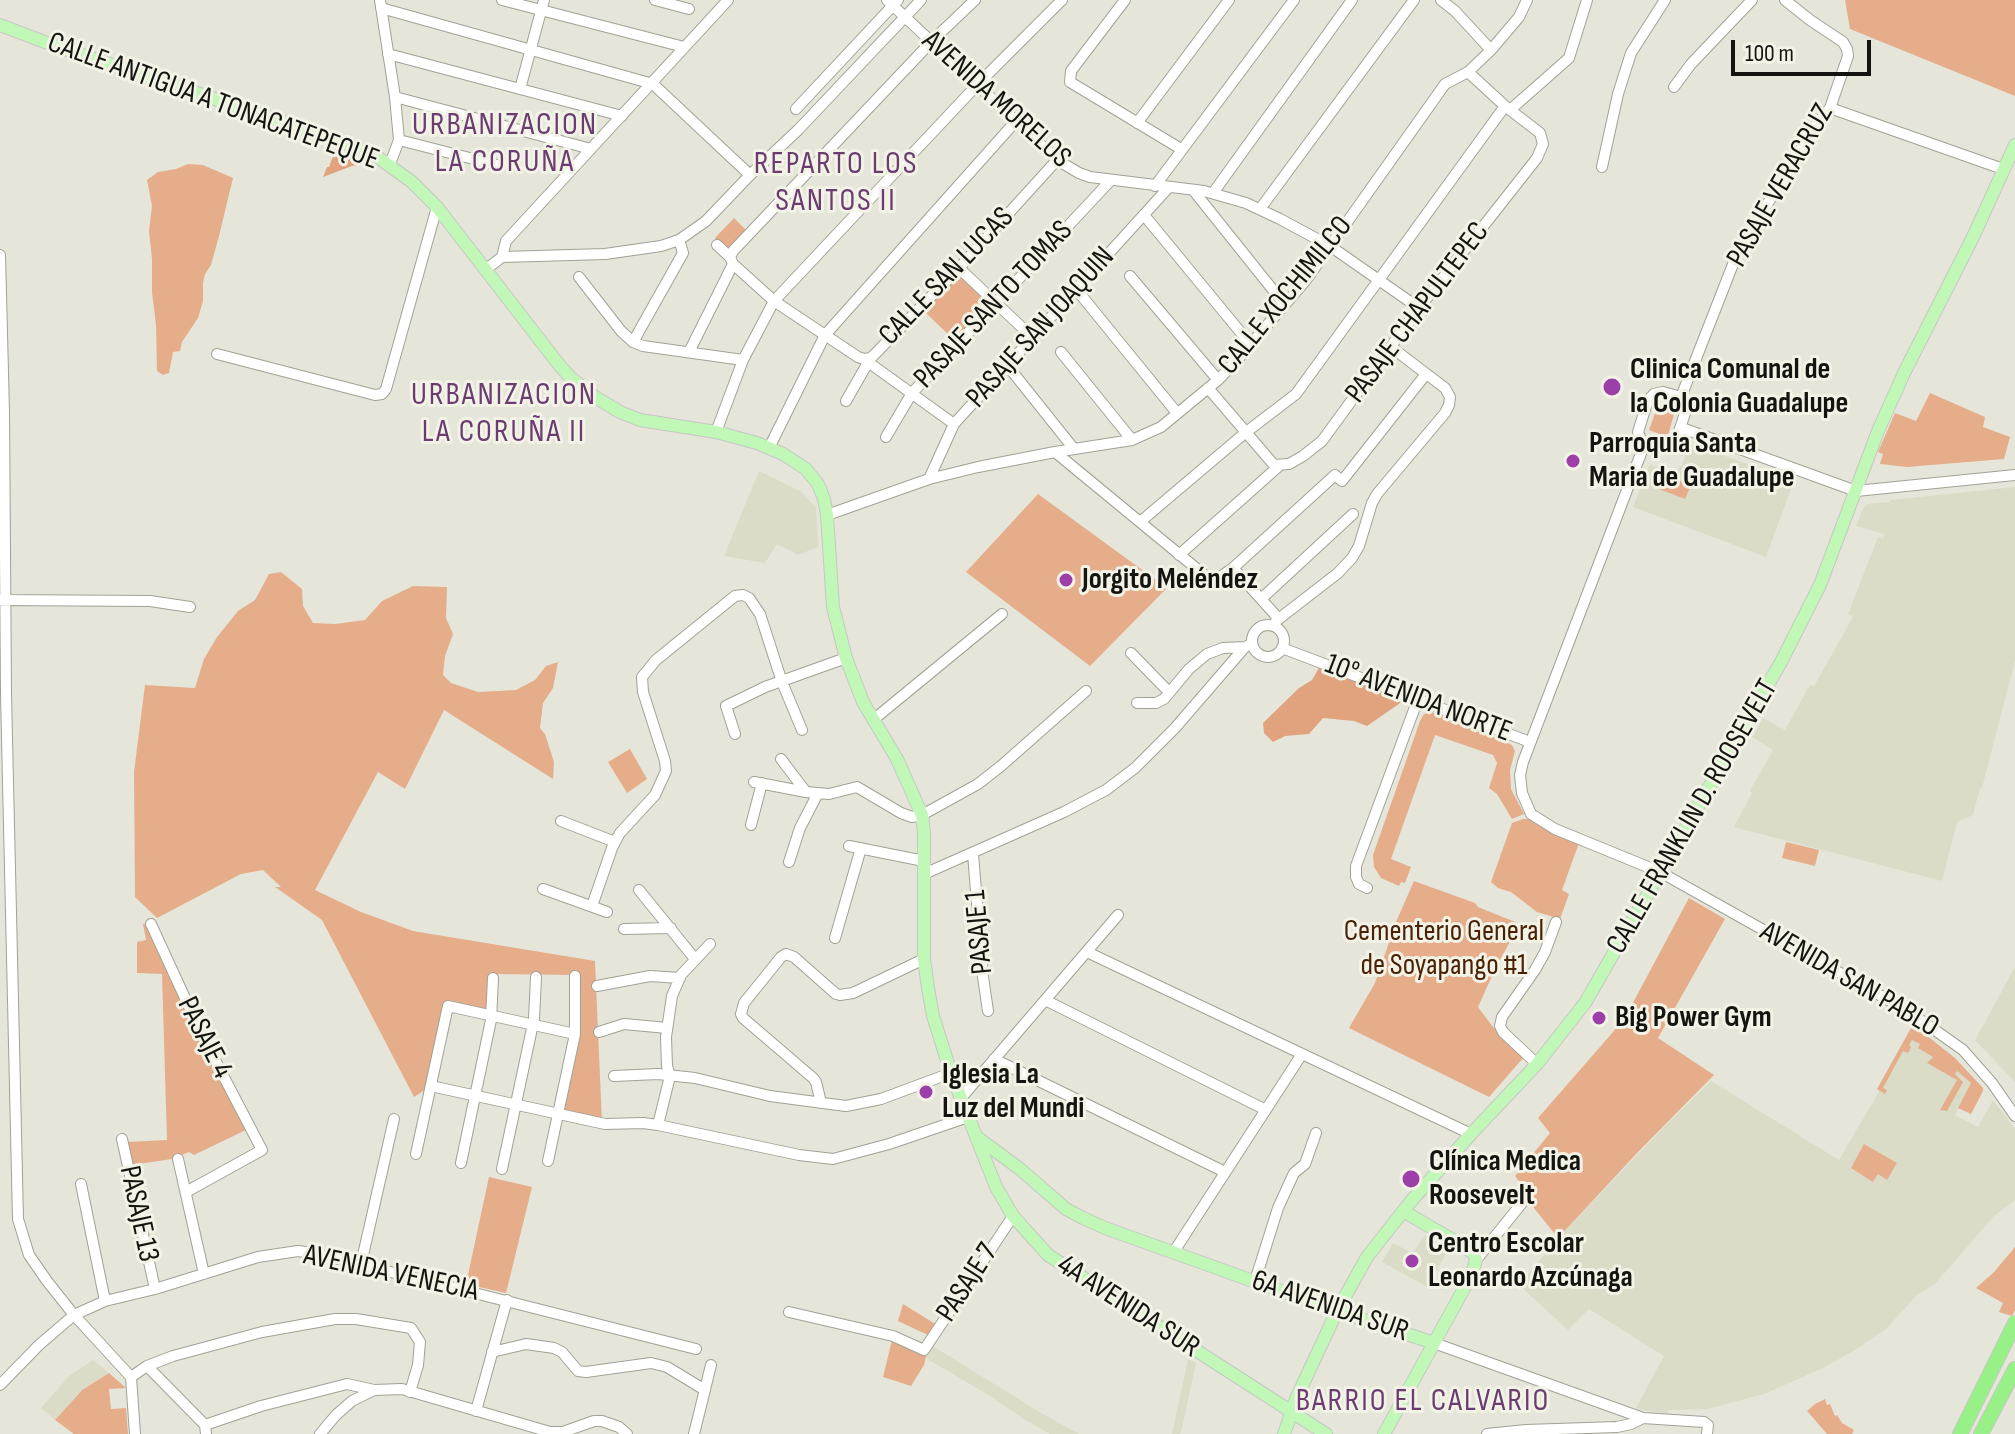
<!DOCTYPE html>
<html>
<head>
<meta charset="utf-8">
<style>
  body { margin:0 }
  #map { position:relative; width:2015px; height:1434px; overflow:hidden; background:#e5e6d9; font-family:"Sofia Sans Condensed",sans-serif }
  canvas { display:block }
  .scale { position:absolute; left:1731px; top:40px; width:140px; height:36px; box-sizing:border-box; border:4px solid #141510; border-top:0; padding-left:10px; font-size:24px; line-height:28px; white-space:nowrap; color:#141510; -webkit-text-stroke:6px #f2f3e6; paint-order:stroke }
</style>
</head>
<body>
<div id="map">
<canvas width="2015" height="1434"></canvas>
<div class="scale">100 m</div>
</div>
<script>
const ctx = document.querySelector('canvas').getContext('2d');
ctx.lineJoin = 'round';
function paint(path, color) { ctx.fillStyle = color; ctx.fill(path, 'evenodd'); }
const poly = rows => new Path2D(rows.map(r => 'M' + r).join(''));
function trace(path, color, width, dash) { ctx.strokeStyle = color; ctx.lineWidth = width; ctx.lineCap = dash ? 'butt' : 'round'; ctx.setLineDash(dash || []); ctx.stroke(path); }
function drawText(font, color, halo, rows, align = 'center') {
  ctx.font = font + ' "Sofia Sans Condensed",sans-serif'; ctx.lineWidth = 6; ctx.setLineDash([]); ctx.textBaseline = 'middle'; ctx.strokeStyle = halo; ctx.fillStyle = color; for (const [text, x, y, turn = 0] of rows) {
    ctx.save(); ctx.translate(x, y); ctx.rotate((+turn || 0) * Math.PI / 180); ctx.textAlign = isNaN(turn) ? turn : align; if (halo) ctx.strokeText(text, 0, 0); ctx.fillText(text, 0, 0); ctx.restore();
  }
}
const built = poly([
  [1692,444,1794,481,1766,557,1633,507,1649,466,1652,465,1671,471,1677,469,1682,466,1688,447],
  [759,471,800,491,816,507,818,547,798,555,777,544,765,563,724,556],
  [2015,487,2015,661,1982,788,1980,788,1973,815,1957,822,1942,881,1734,827,1752,793,1750,791,1773,750,1752,737,1763,718,1785,730,1810,685,1814,686,1853,617,1848,614,1878,537,1883,539,1884,534,1856,526,1864,507,1868,504,1890,502,1890,500],
  [2015,967,2015,1082,1975,1040],
  [1913,1033,1971,1083,1955,1115,1978,1127,1993,1100,2015,1129,2015,1200,1994,1216,1935,1284,1917,1295,1886,1329,1857,1349,1825,1367,1764,1394,1707,1409,1668,1410,1668,1413,1647,1411,1636,1408,1664,1356,1589,1309,1568,1330,1519,1285,1558,1238,1665,1126,1711,1081,1839,1160],
  [1425,1235,1450,1247,1427,1287,1382,1262,1393,1243,1412,1253],
  [931,1345,1043,1414,1079,1434,1050,1434,1025,1420,990,1396,924,1357],
  [1188,1359,1196,1363,1182,1428,1180,1434,1172,1434],
  [93,1360,109,1373,80,1391,55,1420,41,1408,69,1376]
]);
const green = poly([
  [1845,0,2015,0,2015,96,1850,29],
  [188,164,203,165,233,178,219,236,211,265,205,274,203,283,203,301,198,318,182,342,180,351,173,352,169,373,163,375,157,371,156,325,152,292,152,259,149,231,152,206,147,180,158,172,176,169],
  [734,218,747,231,728,251,715,238],
  [962,273,994,304,957,343,924,311],
  [1930,393,1985,417,1983,427,2010,437,2004,459,1907,467,1880,464,1883,454,1878,452,1895,413,1916,421],
  [1658,405,1675,411,1668,435,1665,436,1649,430],
  [1664,475,1691,485,1685,499,1659,489],
  [1038,494,1167,588,1090,666,966,572],
  [281,572,302,589,303,606,313,623,335,624,365,620,382,601,413,586,447,587,446,618,453,634,445,656,443,675,451,683,478,692,516,690,535,680,546,666,558,662,553,688,543,703,540,728,545,734,554,762,553,779,444,710,405,789,378,772,315,890,361,912,413,931,595,961,602,1123,558,1114,575,1036,576,975,493,974,489,1015,448,1006,431,1086,414,1097,322,920,275,887,281,887,263,870,241,874,157,918,135,897,134,772,145,685,195,688,204,659,217,637,238,611,255,600,269,574],
  [1430,712,1439,713,1512,745,1515,751,1510,770,1511,789,1524,814,1512,819,1497,794,1489,788,1497,763,1493,755,1435,735,1391,859,1411,867,1405,883,1401,882,1399,886,1381,878,1374,867,1373,855,1420,721,1424,714],
  [630,749,647,779,627,793,608,762],
  [1523,819,1531,819,1579,843,1562,890,1569,894,1560,919,1537,912,1511,892,1498,888,1491,882,1512,823],
  [1786,842,1819,850,1815,866,1782,858],
  [1414,881,1475,903,1478,907,1520,924,1497,965,1478,1007,1493,1027,1524,1057,1489,1097,1349,1028,1375,983,1396,922],
  [1689,898,1725,919,1658,1038,1714,1075,1638,1152,1558,1238,1518,1188,1521,1184,1515,1176,1550,1133,1538,1118,1613,1032,1628,1012],
  [150,923,248,1129,194,1155,189,1152,172,1159,132,1165,126,1142,167,1140,162,974,137,973,137,942,146,940,143,924],
  [1916,1027,1955,1058,1983,1088,1983,1091,1971,1114,1958,1108,1971,1083,1957,1071,1955,1074,1963,1082,1947,1111,1940,1110,1957,1080,1927,1063,1933,1057,1918,1048,1920,1044,1912,1040,1909,1045,1911,1047,1908,1053,1903,1051,1883,1088,1887,1090,1885,1094,1877,1089,1911,1028],
  [1864,1144,1897,1163,1887,1180,1878,1174,1873,1182,1851,1168],
  [489,1177,532,1187,506,1293,466,1284],
  [2015,1247,2015,1310,2012,1316,1999,1312,2003,1303,1976,1288,1994,1272],
  [903,1304,937,1325,930,1336,898,1321],
  [893,1336,927,1352,924,1365,911,1386,883,1377],
  [109,1373,126,1388,109,1389,111,1409,126,1408,128,1434,74,1434,55,1420,82,1390],
  [1825,1399,1827,1405,1830,1404,1835,1416,1837,1415,1842,1423,1854,1430,1852,1434,1827,1434,1807,1411,1815,1404]
]);
const forest = poly([
  [335,151,345,154,362,164,352,166,323,177,327,167,329,167],
  [1320,666,1406,699,1367,726,1354,721,1323,718,1309,734,1285,736,1273,742,1264,733,1263,723,1299,688,1312,680]
]);
const minor = poly([
  [380,0,395,97,399,140,390,164],
  [502,0,684,47],
  [655,0,689,9],
  [887,0,1057,160,1079,173,1090,177,1204,191,1246,203,1280,219,1330,246,1419,308],
  [1125,0,1071,71,1070,82,1181,149],
  [1441,0,1455,11,1491,50],
  [381,8,653,84,750,175],
  [388,54,622,116],
  [1674,87,1691,64,1752,0],
  [520,89,544,0],
  [395,97,591,149],
  [1830,108,2003,169],
  [796,109,898,0],
  [1510,110,1569,58,1587,0],
  [1137,123,1229,0],
  [399,140,497,165],
  [1602,167,1618,94,1631,53,1665,0],
  [1155,186,1294,0],
  [1193,190,1285,305],
  [1213,193,1352,0],
  [1260,209,1414,0],
  [1144,215,1251,345],
  [717,245,730,257,733,264,774,301,858,357,864,359,871,358,959,268,1057,160],
  [0,255,4,412,6,694,18,1219,29,1255,47,1281,74,1315,131,1377],
  [502,257,506,241,728,0],
  [730,257,733,251,932,41,975,0],
  [959,268,1032,337],
  [485,270,502,257,605,254,661,246,679,240,706,221,750,175,798,130,921,0],
  [1130,276,1218,380],
  [579,277,621,331,633,342,643,346,743,360],
  [1076,289,1177,413],
  [633,342,683,253,679,240],
  [689,352,733,264],
  [1061,352,1132,440],
  [217,354,375,395,382,394,386,389,437,207],
  [868,362,954,424],
  [1007,365,1074,449],
  [1208,388,1274,465,1289,464,1303,456,1322,441,1419,308,1537,158,1543,144,1540,133,1505,106,1468,72],
  [1663,392,1681,397,1685,402,1686,410,1676,441,1671,446,1662,448,1642,442,1638,432,1648,400,1654,394,1663,392],
  [1681,397,1737,254,1813,129,1830,108,1848,56,1847,49,1843,42,1810,20,1785,0],
  [846,401,870,359],
  [1682,428,1856,491,2015,475],
  [716,432,743,360,774,301,977,85,1062,0],
  [886,437,912,393,1111,180],
  [1645,443,1523,762,1520,775,1522,793,1531,814,1555,829,1660,872,1908,1011,1963,1050,1992,1083,2015,1116],
  [769,448,825,335,1016,121],
  [1055,452,1208,578,1216,580,1233,568,1335,475,1342,481,1426,374],
  [929,479,954,424,1169,187],
  [827,515,929,479,978,467,1055,452,1132,440,1161,427,1218,380,1238,359,1306,280,1445,84,1468,72,1491,50,1519,17,1527,0],
  [1140,522,1245,433,1296,394,1505,106],
  [1179,555,1279,466],
  [1233,568,1279,619],
  [1261,599,1353,514],
  [0,600,150,601,190,607],
  '1252 641a16 16 0 1 1 32 0a16 16 0 1 1-32 0Z',
  [1273,626,1276,621,1338,573,1352,558,1359,546,1372,503,1377,494,1445,413,1449,405,1450,397,1445,388,1391,347],
  [1282,648,1530,742],
  [1131,653,1165,688],
  [1137,703,1156,703,1164,699,1189,669,1207,654,1223,648,1245,647],
  [873,720,1002,614],
  [735,734,726,706,765,687,846,658],
  [781,759,806,792],
  [754,782,806,792,829,794,857,787,901,813,912,817,922,815,978,784,1001,766,1086,691],
  [561,821,615,842],
  [751,825,762,783],
  [849,846,924,861],
  [973,854,983,977,988,1011],
  [789,862,800,828,818,793],
  [924,874,1064,812,1106,790,1135,768,1175,728,1245,647,1251,644],
  [1367,888,1359,884,1356,877,1356,866,1418,699],
  [543,889,607,912],
  [639,890,695,959],
  [592,906,612,848,620,833,655,795,666,771,665,761,643,692,642,677,656,660,735,596,743,595,749,598,760,614,782,682,802,730],
  [151,924,202,1035,262,1150,186,1192],
  [624,929,671,928],
  [835,938,861,848],
  [1087,952,1471,1134],
  [597,986,650,976,680,978],
  [1045,1000,1266,1110],
  [599,1032,624,1024,667,1028],
  [994,1059,1225,1172],
  [1537,1064,1503,1032,1500,1026,1502,1017,1535,970,1545,952,1556,922],
  [614,1076,658,1074,695,1078,770,1096,846,1106,881,1099,951,1073],
  [431,1086,605,1124,643,1123,658,1125,799,1155,833,1159,889,1144,968,1117],
  [961,1098,1118,915],
  [821,1103,816,1082,813,1078,743,1018,741,1014,744,1003,781,957,786,954,794,957,836,994,840,995,853,993,924,959],
  [658,1125,670,1076,667,1066,666,1037,672,996,681,975,710,944],
  [122,1139,155,1289],
  [416,1154,448,1006,575,1034],
  [178,1159,204,1274],
  [548,1161,575,1034,575,976],
  [461,1163,491,1020,493,978],
  [502,1169,534,1019,536,977],
  [81,1184,105,1301],
  [1173,1253,1302,1054],
  [1476,1260,1526,1198],
  [361,1264,394,1119],
  [1255,1281,1278,1208,1294,1173,1305,1164,1316,1133],
  [789,1312,893,1336,924,1350,1013,1216],
  [1434,1343,1643,1418,1704,1422,1708,1425,1707,1434],
  [492,1352,526,1344,554,1348,562,1352,578,1371,586,1372,651,1363,667,1367,705,1390],
  [147,1366,205,1425,206,1434],
  [131,1377,147,1366,173,1356,262,1332,335,1319,356,1319,411,1328,420,1342,418,1365,410,1392],
  [131,1377,135,1434],
  [0,1385,39,1345,74,1315,105,1301,155,1289,258,1257,298,1251,313,1253,415,1278,696,1349],
  [476,1411,507,1300],
  [205,1425,261,1406,347,1384,374,1390],
  [320,1434,336,1415,352,1401,374,1390,402,1389,550,1432,563,1432,594,1421,602,1421,619,1427,627,1434],
  [694,1434,711,1365],
  [1487,1434,1526,1430,1617,1427,1631,1424,1643,1418]
]);
const major = poly([
  [0,25,58,47,344,142,376,156,412,182,437,207,560,366,571,378,595,397,620,412,640,420,716,432,757,443,783,454,806,469,818,484,824,499,827,515,833,607,846,658,863,702,897,759,922,815,924,833,924,959,928,988,933,1016,951,1073,996,1187,1013,1216,1048,1255,1326,1434],
  [978,1138,1020,1169,1066,1209,1083,1218,1105,1228,1337,1311,1434,1343],
  [1284,1434,1296,1399,1337,1311,1367,1257,1412,1200,1471,1134,1537,1064,1585,1003,1781,662,1820,585,1878,431,1904,373,1973,237,2015,145],
  [1384,1434,1472,1274,1476,1260,1474,1254,1465,1247,1403,1211]
]);
const highway = poly([
  [1960,1434,2015,1323],
  [1981,1434,2015,1369]
]);
const markers = [
  [1612,387,10,"#9c3fa8"],
  [1573,461,8,"#9c3fa8"],
  [1066,580,8,"#9c3fa8"],
  [1599,1018,8,"#9c3fa8"],
  [926,1092,8,"#9c3fa8"],
  [1411,1179,10,"#9c3fa8"],
  [1412,1261,8,"#9c3fa8"]
];
const streetNames = [
  ["AVENIDA MORELOS",996,100,42],
  ["CALLE ANTIGUA A TONACATEPEQUE",213,102,20],
  ["PASAJE VERACRUZ",1781,186,-60],
  ["CALLE SAN LUCAS",947,277,-46],
  ["CALLE XOCHIMILCO",1286,296,-51],
  ["PASAJE SANTO TOMAS",994,305,-47],
  ["PASAJE CHAPULTEPEC",1418,313,-53],
  ["PASAJE SAN JOAQUIN",1041,328,-48],
  ["10° AVENIDA NORTE",1418,699,21],
  ["CALLE FRANKLIN D. ROOSEVELT",1693,817,-60],
  ["PASAJE 1",980,932,-95],
  ["AVENIDA SAN PABLO",1849,980,30],
  ["PASAJE 4",204,1038,63],
  ["PASAJE 13",138,1214,78],
  ["AVENIDA VENECIA",391,1274,12],
  ["PASAJE 7",968,1283,-57],
  ["4A AVENIDA SUR",1128,1307,33],
  ["6A AVENIDA SUR",1330,1307,19]
];
const poiNames = [
  ["Clinica Comunal de",1630,370],
  ["la Colonia Guadalupe",1630,404],
  ["Parroquia Santa",1589,444],
  ["Maria de Guadalupe",1589,478],
  ["Jorgito Meléndez",1082,580],
  ["Big Power Gym",1615,1018],
  ["Iglesia La",942,1075],
  ["Luz del Mundi",942,1109],
  ["Clínica Medica",1429,1162],
  ["Roosevelt",1429,1196],
  ["Centro Escolar",1428,1244],
  ["Leonardo Azcúnaga",1428,1278]
];
const parkNames = [
  ["Cementerio General",1444,932],
  ["de Soyapango #1",1444,966]
];
const neighbourhoodNames = [
  ["URBANIZACION",505,126],
  ["LA CORUÑA",505,163],
  ["REPARTO LOS",836,165],
  ["SANTOS II",836,202],
  ["URBANIZACION",504,396],
  ["LA CORUÑA II",504,433],
  ["BARRIO EL CALVARIO",1423,1402]
];
paint(built, '#dadcc7');
paint(green, '#e6ad8b');
paint(forest, '#e1a37e');
trace(minor, '#a1a295', 12);
trace(major, '#c7c7c6', 14);
trace(highway, '#c7c7c6', 16);
trace(minor, '#fff', 10);
trace(major, '#c1f7b7', 12);
trace(highway, '#97f187', 14);
for (const [x, y, r, color] of markers) { const dot = new Path2D(); dot.arc(x, y, r, 0, 2 * Math.PI); ctx.fillStyle = color; ctx.fill(dot); trace(dot, '#f2f3e6', 3); }
drawText('30px', '#141510', '#f2f3e6', streetNames);
drawText('bold 30px', '#141510', '#f2f3e6', poiNames, 'left');
drawText('30px', '#492104', '#f2f3e6', parkNames);
ctx.letterSpacing = '2px';
drawText('32px', '#6a3c70', '#f2f3e6', neighbourhoodNames);
ctx.letterSpacing = '0px';
</script>
</body>
</html>
